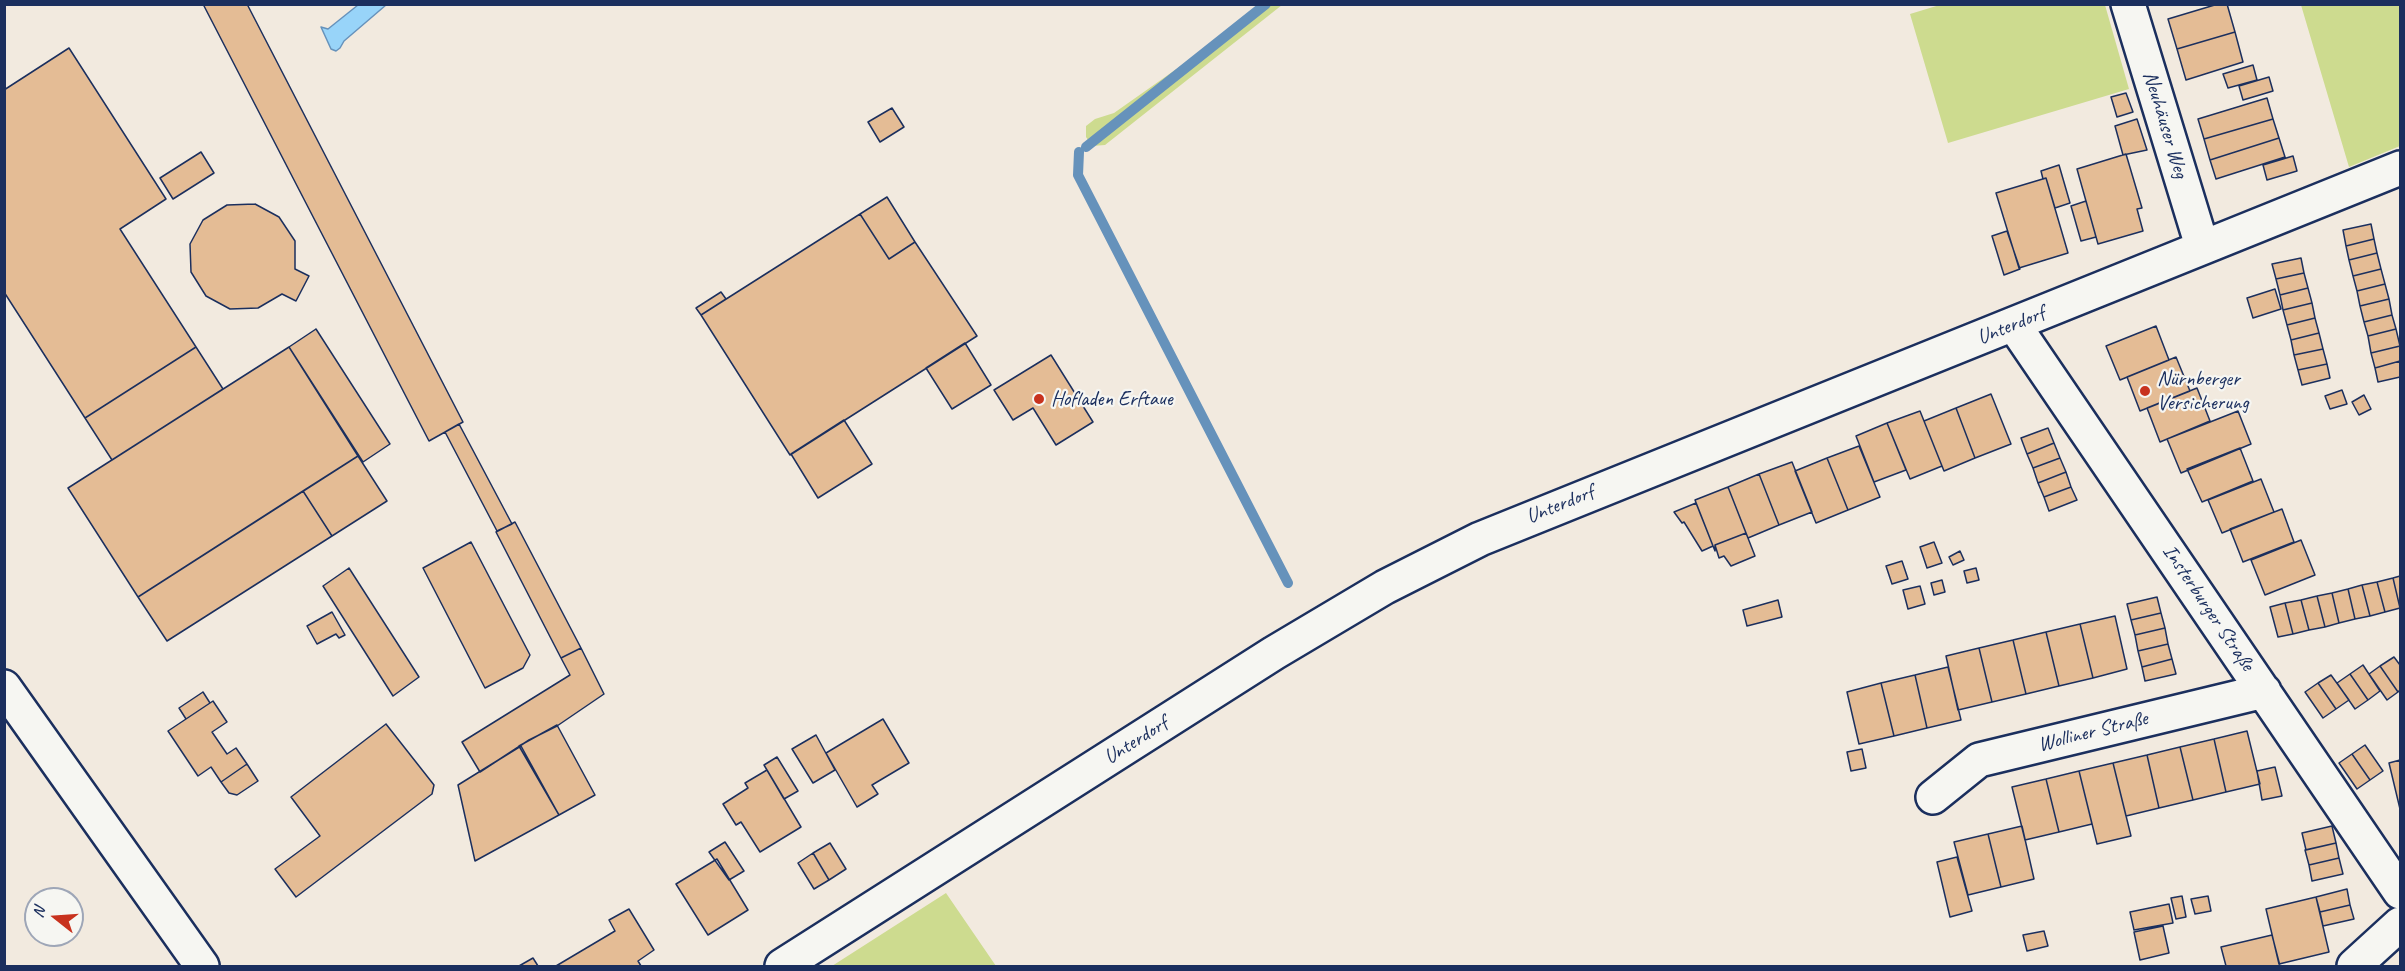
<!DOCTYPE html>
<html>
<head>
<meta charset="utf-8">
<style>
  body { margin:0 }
  #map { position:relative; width:2405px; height:971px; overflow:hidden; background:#f2eadf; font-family:Caveat,sans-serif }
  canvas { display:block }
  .frame { position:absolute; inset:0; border:6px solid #1b2f5e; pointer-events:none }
  .north { position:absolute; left:24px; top:887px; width:60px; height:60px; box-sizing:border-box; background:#f6f6f2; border:2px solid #9ea6b7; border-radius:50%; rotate:287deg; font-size:16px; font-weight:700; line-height:24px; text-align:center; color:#1b2f5e }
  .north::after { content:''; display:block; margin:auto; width:21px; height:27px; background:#c8321e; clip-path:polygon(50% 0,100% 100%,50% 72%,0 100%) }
</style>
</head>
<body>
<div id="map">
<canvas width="2405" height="971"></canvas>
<div class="frame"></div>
<div class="north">N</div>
</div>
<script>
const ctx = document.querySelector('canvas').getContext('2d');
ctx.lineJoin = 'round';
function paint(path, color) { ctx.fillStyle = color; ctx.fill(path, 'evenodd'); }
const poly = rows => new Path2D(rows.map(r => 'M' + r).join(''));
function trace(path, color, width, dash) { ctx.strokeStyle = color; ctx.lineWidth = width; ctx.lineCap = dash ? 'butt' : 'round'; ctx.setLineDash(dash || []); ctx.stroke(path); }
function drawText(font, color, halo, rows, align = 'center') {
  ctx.font = font + ' Caveat,sans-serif'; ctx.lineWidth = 4.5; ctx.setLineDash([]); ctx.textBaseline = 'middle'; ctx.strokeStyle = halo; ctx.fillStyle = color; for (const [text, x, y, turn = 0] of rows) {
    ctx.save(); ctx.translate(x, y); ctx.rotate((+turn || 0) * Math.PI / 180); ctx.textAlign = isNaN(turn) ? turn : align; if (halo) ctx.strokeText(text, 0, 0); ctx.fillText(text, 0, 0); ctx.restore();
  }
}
const green = poly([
  [1260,4,1282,5,1105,145,1092,146,1086,137,1086,126,1095,119,1114,113,1209,46],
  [1943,4,2105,5,2129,89,1948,143,1910,14],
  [2301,5,2400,5,2400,146,2349,167],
  [946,893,996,966,832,966]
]);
const water = poly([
  [358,5,386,5,344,41,340,48,336,51,331,49,321,27,328,29,358,5]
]);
const stream = poly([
  [1086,147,1266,4],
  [1079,152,1078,175,1288,583]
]);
const building = poly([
  [203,4,247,4,463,422,429,441,203,4],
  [2218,4,2227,4,2235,32,2177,49,2168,19,2218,4],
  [2235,32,2243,62,2186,80,2177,49,2235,32],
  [69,48,166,199,120,229,196,347,85,418,4,292,4,90,69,48],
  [2253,65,2257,80,2228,88,2223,74,2253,65],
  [2269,77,2273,91,2243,100,2239,86,2269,77],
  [2126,93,2133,112,2117,117,2111,97,2126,93],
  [2267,98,2273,119,2204,139,2198,119,2267,98],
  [892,108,904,127,880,142,868,122,892,108],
  [2137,119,2147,150,2123,155,2115,126,2137,119],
  [2273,119,2279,138,2210,160,2204,139,2273,119],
  [2279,138,2285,157,2216,179,2210,160,2279,138],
  [201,152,214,173,173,199,160,178,201,152],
  [2126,154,2142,208,2137,209,2143,231,2098,244,2077,169,2126,154],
  [2293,156,2297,171,2267,180,2263,165,2293,156],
  [2059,165,2070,203,2055,208,2046,178,2043,179,2041,171,2059,165],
  [2046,178,2068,253,2019,268,1996,193,2046,178],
  [887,197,915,242,889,259,860,214,887,197],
  [2086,201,2096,237,2081,241,2071,206,2086,201],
  [255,204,279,217,295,241,295,269,309,276,296,301,282,294,258,308,230,309,206,296,191,272,190,244,203,220,227,205,255,204],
  [860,214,889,259,915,242,977,336,790,455,701,315,860,214],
  [2371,224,2374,239,2346,246,2343,230,2371,224],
  [2007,231,2020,269,2004,275,1992,236,2007,231],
  [2374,239,2377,253,2349,260,2346,246,2374,239],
  [2377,253,2381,269,2353,276,2349,260,2377,253],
  [2301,258,2304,273,2276,279,2272,264,2301,258],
  [2381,269,2385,284,2357,291,2353,276,2381,269],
  [2304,273,2308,288,2280,295,2276,279,2304,273],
  [2385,284,2389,299,2360,306,2357,291,2385,284],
  [2308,288,2312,303,2283,310,2280,295,2308,288],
  [2275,289,2281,309,2253,318,2247,298,2275,289],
  [721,292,726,299,701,315,696,308,721,292],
  [2389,299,2392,315,2364,322,2360,306,2389,299],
  [2312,303,2315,318,2287,325,2283,310,2312,303],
  [2392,315,2396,329,2368,336,2364,322,2392,315],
  [2315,318,2319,333,2291,340,2287,325,2315,318],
  [2156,326,2169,360,2120,380,2106,346,2156,326],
  [316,329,390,444,363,462,289,347,316,329],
  [2396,329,2400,346,2371,353,2368,336,2396,329],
  [2319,333,2323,349,2294,355,2291,340,2319,333],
  [965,343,991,385,952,409,926,368,965,343],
  [2400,346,2400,361,2375,368,2371,353,2400,346],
  [196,347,223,389,112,460,85,418,196,347],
  [289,347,358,456,138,597,68,488,289,347],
  [2323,349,2327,364,2298,370,2294,355,2323,349],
  [1051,355,1093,422,1056,445,1033,408,1013,420,994,390,1051,355],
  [2176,357,2190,391,2140,411,2127,377,2176,357],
  [2400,361,2400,377,2378,382,2375,368,2400,361],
  [2327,364,2330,378,2302,385,2298,370,2327,364],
  [2197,388,2210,421,2160,442,2147,408,2197,388],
  [2342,390,2347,404,2330,409,2325,396,2342,390],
  [1991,394,2011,444,1975,458,1956,408,1991,394],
  [2364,395,2371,409,2359,415,2352,402,2364,395],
  [1956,408,1975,458,1944,471,1924,421,1956,408],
  [1920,411,1942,466,1910,479,1887,423,1920,411],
  [2238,411,2251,444,2181,473,2167,439,2238,411],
  [844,420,872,464,818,498,791,454,844,420],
  [1887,423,1906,470,1874,482,1856,436,1887,423],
  [459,424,512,524,497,531,445,432,459,424],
  [2048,428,2054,443,2027,454,2021,438,2048,428],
  [2054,443,2060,458,2033,468,2027,454,2054,443],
  [1859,446,1880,497,1848,510,1827,458,1859,446],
  [2240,448,2253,481,2202,502,2187,469,2240,448],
  [358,456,387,501,332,536,303,491,358,456],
  [1827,458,1848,510,1816,523,1795,471,1827,458],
  [2060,458,2066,472,2038,483,2033,468,2060,458],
  [1792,462,1812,512,1779,525,1759,474,1792,462],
  [2066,472,2071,487,2044,497,2038,483,2066,472],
  [1759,474,1779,525,1748,538,1728,487,1759,474],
  [2261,479,2274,512,2222,533,2208,500,2261,479],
  [1728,487,1746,533,1715,545,1715,551,1695,500,1728,487],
  [2071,487,2077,500,2049,511,2044,497,2071,487],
  [303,491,332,536,167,641,138,597,303,491],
  [1696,503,1713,546,1702,551,1684,522,1682,523,1674,512,1696,503],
  [2282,509,2294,542,2243,562,2230,529,2282,509],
  [515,522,581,648,561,658,496,532,515,522],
  [1746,533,1755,556,1731,566,1724,556,1719,558,1715,545,1746,533],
  [2301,540,2315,575,2265,595,2251,560,2301,540],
  [471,542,530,655,523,668,485,688,423,568,471,542],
  [1934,542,1942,563,1927,568,1920,547,1934,542],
  [1960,551,1964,560,1953,565,1949,557,1960,551],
  [1902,561,1908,579,1892,584,1886,566,1902,561],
  [349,568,419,677,393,696,323,586,349,568],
  [1976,568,1979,580,1967,583,1964,571,1976,568],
  [2400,576,2400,608,2393,578,2400,576],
  [2393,578,2400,608,2385,612,2377,582,2393,578],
  [1942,580,1945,592,1934,595,1931,583,1942,580],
  [2377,582,2385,612,2370,616,2362,585,2377,582],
  [2362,585,2370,616,2355,619,2348,589,2362,585],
  [1920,586,1925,604,1908,609,1903,590,1920,586],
  [2348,589,2355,619,2339,623,2332,593,2348,589],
  [2332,593,2339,623,2325,627,2317,596,2332,593],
  [2317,596,2325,627,2309,630,2301,600,2317,596],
  [2157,597,2161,613,2131,620,2127,604,2157,597],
  [1778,600,1782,617,1747,626,1743,610,1778,600],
  [2301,600,2309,630,2293,634,2285,603,2301,600],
  [2285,603,2293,634,2278,637,2270,607,2285,603],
  [332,612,345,635,339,638,336,634,317,644,307,626,332,612],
  [2161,613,2165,628,2135,635,2131,620,2161,613],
  [2115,616,2127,669,2093,678,2080,624,2115,616],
  [2080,624,2093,678,2059,686,2046,632,2080,624],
  [2165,628,2168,644,2138,651,2135,635,2165,628],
  [2046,632,2059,686,2026,694,2013,640,2046,632],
  [2013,640,2026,694,1992,702,1979,648,2013,640],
  [2168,644,2172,659,2142,667,2138,651,2168,644],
  [581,648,604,694,557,726,529,740,480,772,462,742,570,675,561,658,581,648],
  [1979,648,1992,702,1958,710,1946,656,1979,648],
  [2394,657,2400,665,2400,690,2398,692,2380,666,2394,657],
  [2172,659,2176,674,2145,681,2142,667,2172,659],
  [2363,665,2380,691,2368,700,2350,674,2363,665],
  [2380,666,2398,692,2387,700,2369,674,2380,666],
  [1948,667,1961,720,1927,728,1915,675,1948,667],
  [2350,674,2368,700,2355,709,2337,683,2350,674],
  [1915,675,1927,728,1894,736,1881,683,1915,675],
  [2331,675,2349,700,2336,709,2318,683,2331,675],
  [1881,683,1894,736,1859,744,1847,692,1881,683],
  [2318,683,2336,709,2323,718,2305,692,2318,683],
  [203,692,210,703,186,719,179,708,203,692],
  [213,701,227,722,212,732,227,754,236,748,247,764,221,782,211,767,198,776,168,731,213,701],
  [883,719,909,763,872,785,878,794,857,807,826,753,883,719],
  [386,724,434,785,432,794,296,897,275,869,320,836,291,797,386,724],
  [557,725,595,795,559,815,519,746,557,725],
  [2247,731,2260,784,2226,792,2214,739,2247,731],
  [816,735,835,770,813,783,792,749,816,735],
  [2214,739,2226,792,2193,800,2180,747,2214,739],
  [2365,745,2383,771,2370,780,2352,754,2365,745],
  [521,746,559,815,475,861,458,785,521,746],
  [2180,747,2193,800,2159,808,2147,755,2180,747],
  [1862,749,1866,768,1851,771,1847,752,1862,749],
  [2352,754,2370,780,2357,789,2339,763,2352,754],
  [2147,755,2159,808,2126,816,2113,763,2147,755],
  [777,757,798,791,784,799,764,765,777,757],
  [2400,760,2400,809,2389,763,2400,760],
  [2113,763,2131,836,2097,844,2079,771,2113,763],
  [247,764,258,781,237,795,229,793,221,782,247,764],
  [2275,767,2282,796,2262,800,2257,771,2275,767],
  [767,770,801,827,760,852,741,822,736,825,723,804,748,788,745,783,767,770],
  [2079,771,2092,824,2059,832,2046,779,2079,771],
  [2046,779,2059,832,2025,840,2012,787,2046,779],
  [2022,826,2034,879,2001,887,1988,834,2022,826],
  [2332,826,2336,843,2306,850,2302,833,2332,826],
  [1988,834,2001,887,1968,895,1954,842,1988,834],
  [725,842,744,871,729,880,709,852,725,842],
  [830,843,846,869,829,880,813,853,830,843],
  [2336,843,2339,858,2309,865,2305,850,2336,843],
  [813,853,829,880,814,889,798,863,813,853],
  [1957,857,1972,911,1950,917,1937,862,1957,857],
  [2339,858,2343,874,2312,881,2309,865,2339,858],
  [717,859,748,910,708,935,676,884,717,859],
  [2347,889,2350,905,2320,912,2316,897,2347,889],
  [2182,896,2186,917,2176,919,2171,898,2182,896],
  [2208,896,2211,911,2195,914,2191,899,2208,896],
  [2316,897,2329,952,2279,964,2266,909,2316,897],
  [2169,904,2173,923,2134,930,2130,912,2169,904],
  [2350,905,2354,919,2323,926,2320,912,2350,905],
  [629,909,654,950,638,961,641,966,556,966,615,931,609,920,629,909],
  [2163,926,2169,953,2140,960,2134,932,2163,926],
  [2044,931,2048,946,2027,951,2023,935,2044,931],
  [2272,935,2280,966,2226,966,2221,947,2272,935],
  [533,958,538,966,519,966,533,958]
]);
const minor = poly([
  [2128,4,2202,246],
  [2014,325,2400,892],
  [1933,797,1979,760,2264,691],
  [782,966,1274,653,1385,587,1480,539,2400,168],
  [2354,966,2400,924]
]);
const major = poly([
  [4,687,202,966]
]);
const markers = [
  [2145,391,6,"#c8321e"],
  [1039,399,6,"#c8321e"]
];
const streetNames = [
  ["Neuhäuser Weg",2165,125,73],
  ["Unterdorf",2011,326,-22],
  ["Unterdorf",1560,505,-22],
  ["Insterburger Straße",2208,608,56],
  ["Wolliner Straße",2093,732,-14],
  ["Unterdorf",1136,741,-32]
];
const poiNames = [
  ["Nürnberger",2157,379],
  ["Versicherung",2157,403],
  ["Hofladen Erftaue",1051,399]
];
paint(green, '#cddb8f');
paint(water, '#98d4f9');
trace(water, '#6692bb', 1.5);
trace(stream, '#6692bb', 10);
paint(building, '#e4bc95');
trace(building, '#1b2f5e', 1.5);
trace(minor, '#1b2f5e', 38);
trace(major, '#1b2f5e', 38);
trace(minor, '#f6f6f2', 33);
trace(major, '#f6f6f2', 33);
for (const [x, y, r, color] of markers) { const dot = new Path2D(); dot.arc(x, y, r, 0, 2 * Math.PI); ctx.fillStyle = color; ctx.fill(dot); trace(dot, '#f6f6f2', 2); }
drawText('21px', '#1b2f5e', '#f6f6f2', streetNames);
drawText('21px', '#1b2f5e', '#f6f6f2', poiNames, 'left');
</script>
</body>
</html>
